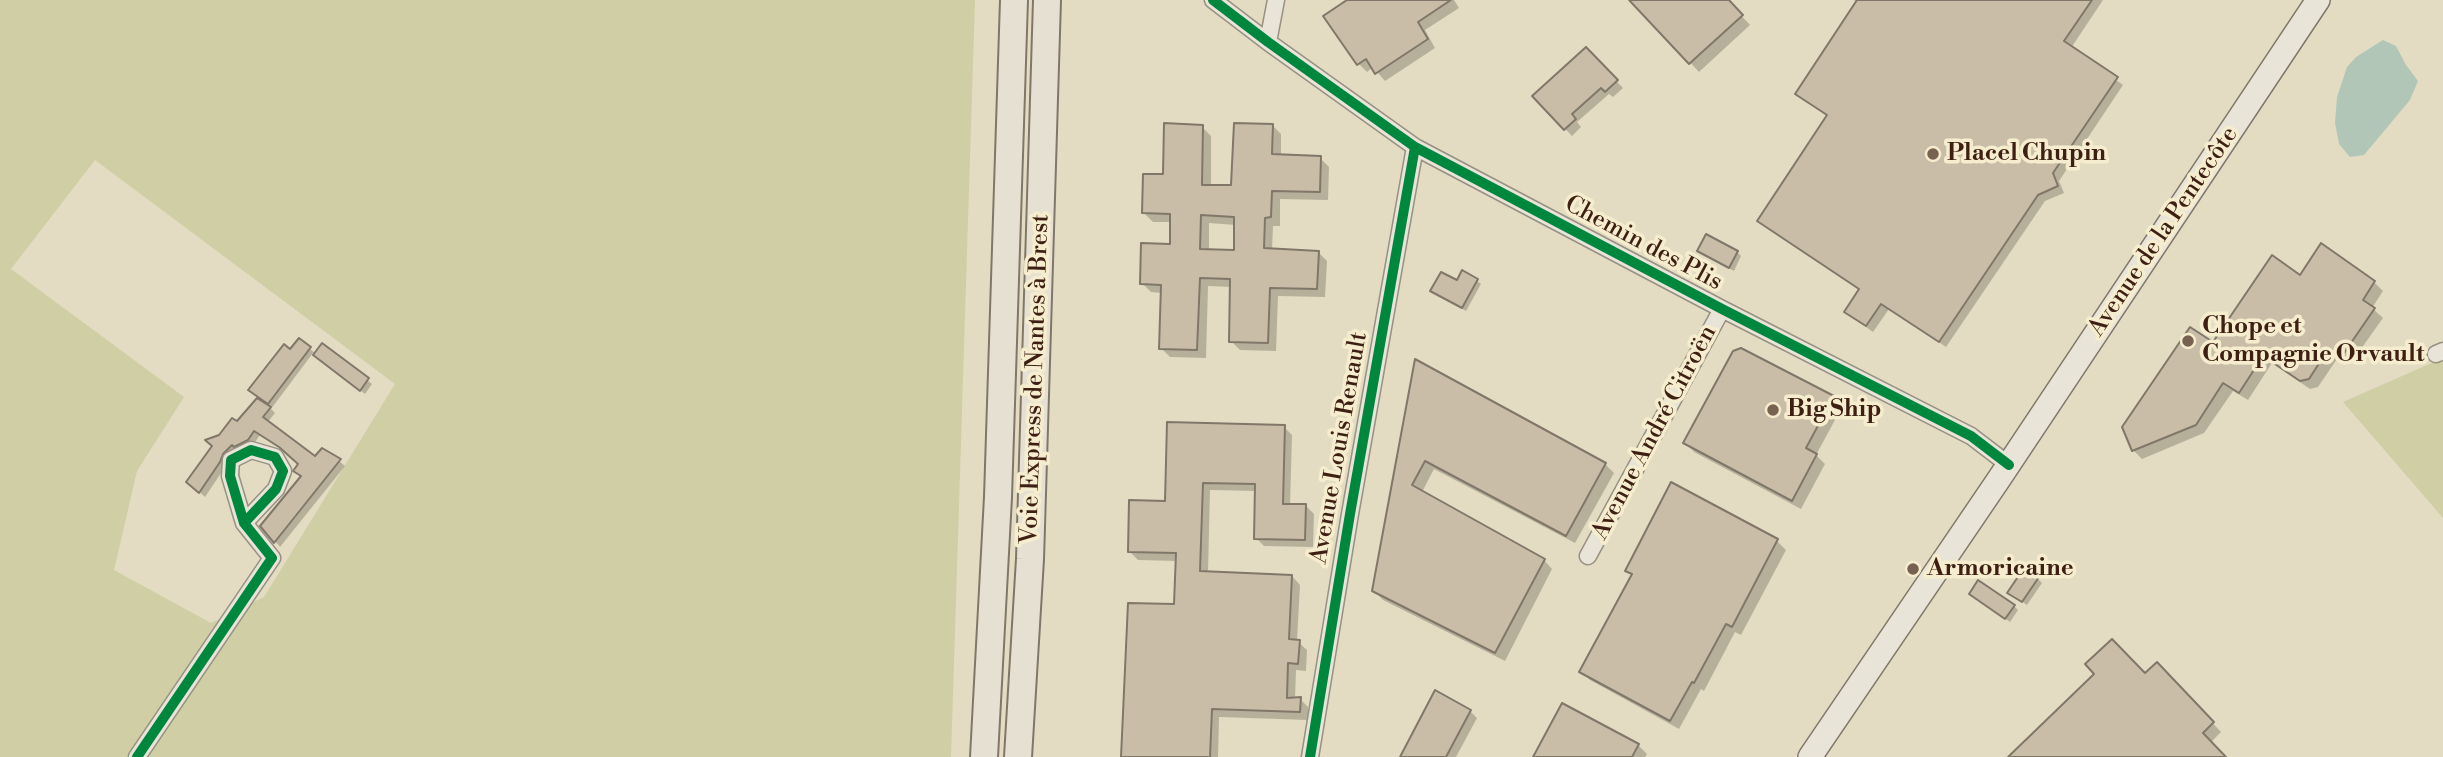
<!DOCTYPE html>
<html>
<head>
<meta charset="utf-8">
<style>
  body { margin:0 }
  canvas { display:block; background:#e3dcc2 }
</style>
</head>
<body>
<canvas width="2443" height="757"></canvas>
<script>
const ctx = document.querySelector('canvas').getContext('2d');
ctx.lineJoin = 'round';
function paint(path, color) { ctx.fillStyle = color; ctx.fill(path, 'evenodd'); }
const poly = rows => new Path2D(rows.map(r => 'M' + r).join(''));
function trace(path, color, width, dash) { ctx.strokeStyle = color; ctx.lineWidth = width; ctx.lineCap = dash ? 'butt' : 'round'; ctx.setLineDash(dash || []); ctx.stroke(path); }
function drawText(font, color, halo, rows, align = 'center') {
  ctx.font = font + ' "Libre Bodoni",serif'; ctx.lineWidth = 7; ctx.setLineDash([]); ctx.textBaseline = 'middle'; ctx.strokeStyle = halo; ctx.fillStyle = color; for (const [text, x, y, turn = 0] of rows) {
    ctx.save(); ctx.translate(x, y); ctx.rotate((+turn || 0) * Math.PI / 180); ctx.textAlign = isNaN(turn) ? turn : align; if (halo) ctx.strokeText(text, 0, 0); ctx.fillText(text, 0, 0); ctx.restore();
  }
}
const green = poly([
  [0,0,975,0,951,757,0,757],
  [95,160,395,384,264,597,211,623,114,570,137,471,184,397,11,269],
  [2443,358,2443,518,2343,402]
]);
const water = poly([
  [2383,40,2396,46,2406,65,2418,81,2410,100,2364,155,2350,157,2339,144,2335,123,2337,97,2347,67,2356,57]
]);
const shadow = poly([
  [1350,0,1454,0,1459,8,1425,30,1435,48,1385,81,1373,67,1367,72,1359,64],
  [1631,0,1727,0,1750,25,1699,72],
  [1854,0,2103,0,2071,48,2123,85,2059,181,2064,193,2045,201,1946,347,1889,309,1873,332,1853,318,1846,312,1860,290,1759,221,1828,116,1797,94,1857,3],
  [1586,49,1623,88,1613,97,1609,94,1577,122,1581,127,1572,136,1535,97],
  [1272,125,1281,134,1281,156,1320,158,1329,167,1328,200,1280,199,1280,226,1273,226,1272,250,1318,252,1327,261,1325,297,1278,296,1276,351,1240,350,1231,341,1232,287,1208,286,1206,358,1170,357,1161,348,1162,293,1151,292,1142,283,1171,246,1172,222,1153,222,1144,213,1165,176,1202,127,1211,136,1211,187,1233,187],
  [1209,223,1236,225,1235,252,1209,251],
  [2321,246,2374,282,2383,291,2372,308,2383,318,2351,363,2339,356,2318,387,2310,389,2272,363,2248,400,2233,391,2204,433,2142,459,2133,450,2213,344,2301,277],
  [1699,251,1737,252,1741,256,1734,271],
  [1476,280,1481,284,1466,311,1433,291,1457,283],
  [299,340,316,354,322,345,372,384,365,394,313,353,271,409,275,413,267,423,315,458,339,461,345,466,280,547,262,526,303,477,300,464,286,452,260,435,253,445,225,467,205,497,194,487,221,436,237,424,260,398],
  [1416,362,1605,464,1614,473,1575,543,1434,469,1422,492,1544,560,1552,569,1505,661,1383,600,1374,591],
  [1833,398,1842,407,1816,455,1825,464,1801,509,1694,452,1686,443],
  [1284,427,1292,435,1290,506,1306,506,1314,514,1313,547,1264,546,1256,538,1256,491,1210,490,1208,573,1292,576,1300,585,1297,641,1307,650,1306,671,1296,670,1295,699,1300,699,1308,707,1308,720,1219,717,1218,757,1123,757,1176,605,1177,561,1138,560,1130,552,1167,503],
  [1672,485,1777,541,1786,550,1741,635,1735,632,1704,691,1701,689,1679,729,1590,680,1581,671,1633,576,1627,570],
  [2038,579,2042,583,2027,605,2010,593],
  [1971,594,2014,606,2018,610,2010,622],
  [2166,673,2221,732,2210,743,2224,757,2011,757,2146,676],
  [1470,711,1477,718,1456,757,1401,757],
  [1638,745,1647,754,1645,757,1535,757]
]);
const building = poly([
  [1347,0,1451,0,1418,22,1428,39,1375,74,1366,59,1357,65,1323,16,1347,0],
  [1629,0,1729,0,1743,15,1689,64,1629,0],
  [1857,0,2092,0,2064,41,2118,77,2053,173,2058,186,2038,195,1939,342,1881,304,1866,326,1844,312,1859,289,1757,221,1827,115,1795,94,1857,0],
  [1586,47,1618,80,1605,92,1601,88,1572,114,1576,119,1564,130,1532,96,1586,47],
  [1164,123,1203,125,1202,185,1231,185,1234,123,1273,124,1272,154,1321,156,1320,192,1272,191,1271,217,1265,218,1264,248,1319,251,1317,289,1270,288,1268,343,1229,342,1230,279,1200,278,1197,350,1159,349,1161,285,1140,284,1141,243,1170,244,1170,214,1142,213,1143,174,1163,174,1164,123],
  [1201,215,1234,217,1234,250,1200,249,1201,215],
  [1706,234,1738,251,1729,268,1697,251,1706,234],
  [2321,243,2375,281,2363,300,2375,308,2342,356,2329,348,2309,379,2300,381,2263,356,2239,393,2223,383,2196,425,2132,451,2122,427,2190,327,2213,342,2272,255,2300,275,2321,243],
  [1462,270,1478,279,1462,308,1430,291,1441,272,1457,280,1462,270],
  [299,338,311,347,268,404,248,390,284,344,290,349,299,338],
  [322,343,369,378,360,391,313,355,322,343],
  [1741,348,1834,396,1806,448,1817,454,1792,501,1683,443,1733,351,1741,348],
  [1415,359,1606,463,1566,536,1425,461,1412,485,1545,559,1495,653,1372,591,1415,359],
  [257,398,271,407,263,417,315,456,322,448,341,459,274,543,260,526,301,476,293,471,298,464,279,447,254,431,248,440,234,447,232,445,223,454,220,462,199,493,186,482,212,446,205,440,219,435,232,418,237,421,257,398],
  [1167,422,1285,425,1283,504,1306,504,1305,540,1254,539,1255,484,1203,483,1200,571,1292,575,1289,639,1300,640,1298,664,1288,663,1287,698,1301,697,1300,712,1212,709,1210,757,1121,757,1128,603,1174,604,1176,553,1128,552,1129,500,1165,501,1167,422],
  [1671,482,1778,539,1732,627,1726,624,1694,683,1692,682,1670,721,1579,672,1632,574,1625,571,1671,482],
  [2024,568,2039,577,2022,602,2007,593,2024,568],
  [1978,580,2015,605,2005,619,1969,594,1978,580],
  [2112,639,2145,673,2157,662,2214,722,2203,733,2226,757,2008,757,2094,674,2085,664,2112,639],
  [1435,690,1471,710,1446,757,1400,757,1435,690],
  [1562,703,1639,744,1632,757,1533,757,1562,703]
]);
const minor = poly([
  [1213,0,1268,42,1415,147,1722,309,1971,436,2009,465],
  [1268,42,1276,0],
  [2436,354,2443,351],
  [1588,556,1722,309],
  [137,757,272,558,244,523,230,476,231,460,251,450,275,457,283,471,276,489,244,523],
  [1310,757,1350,514,1415,147]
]);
const secondary = poly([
  [1810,757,1999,479,2318,0]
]);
const trunk = poly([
  [984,757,998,497,1014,0],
  [1018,757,1030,559,1047,0]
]);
const cycleway = poly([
  [1213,0,1268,42,1415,147,1722,309,1971,436,2009,465],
  [137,757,272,558,244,523,230,476,231,460,251,450,275,457,283,471,276,489,244,523],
  [1310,757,1350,514,1415,147]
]);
const markers = [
  [1933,154,7,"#776151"],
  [2188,341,7,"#776151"],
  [1773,410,7,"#776151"],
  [1913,569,7,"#776151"]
];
const poiNames = [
  ["Placel Chupin",1947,154],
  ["Chope et",2202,327],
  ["Compagnie Orvault",2202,355],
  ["Big Ship",1787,410],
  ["Armoricaine",1927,569]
];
const streetNames = [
  ["Avenue de la Pentecôte",2164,232,-56],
  ["Chemin des Plis",1643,244,28],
  ["Voie Express de Nantes à Brest",1036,379,-88],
  ["Avenue André Citroën",1655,433,-62],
  ["Avenue Louis Renault",1340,448,-80]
];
paint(green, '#cfcea4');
paint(water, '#b1c6b7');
paint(shadow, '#0003');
paint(building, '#cabda8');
trace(building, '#817769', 2);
trace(minor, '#989081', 19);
trace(secondary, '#817769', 26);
trace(trunk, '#817769', 30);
trace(minor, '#e8e4d8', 16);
trace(secondary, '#e8e4d8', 23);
trace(trunk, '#e5e0d1', 26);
trace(cycleway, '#00873e', 10);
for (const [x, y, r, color] of markers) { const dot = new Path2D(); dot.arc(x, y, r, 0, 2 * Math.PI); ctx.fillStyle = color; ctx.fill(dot); trace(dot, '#f6edcf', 2.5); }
drawText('bold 24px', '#3d1f14', '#f6edcf', poiNames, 'left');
drawText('24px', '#3d1f14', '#f6edcf', streetNames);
</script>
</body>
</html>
